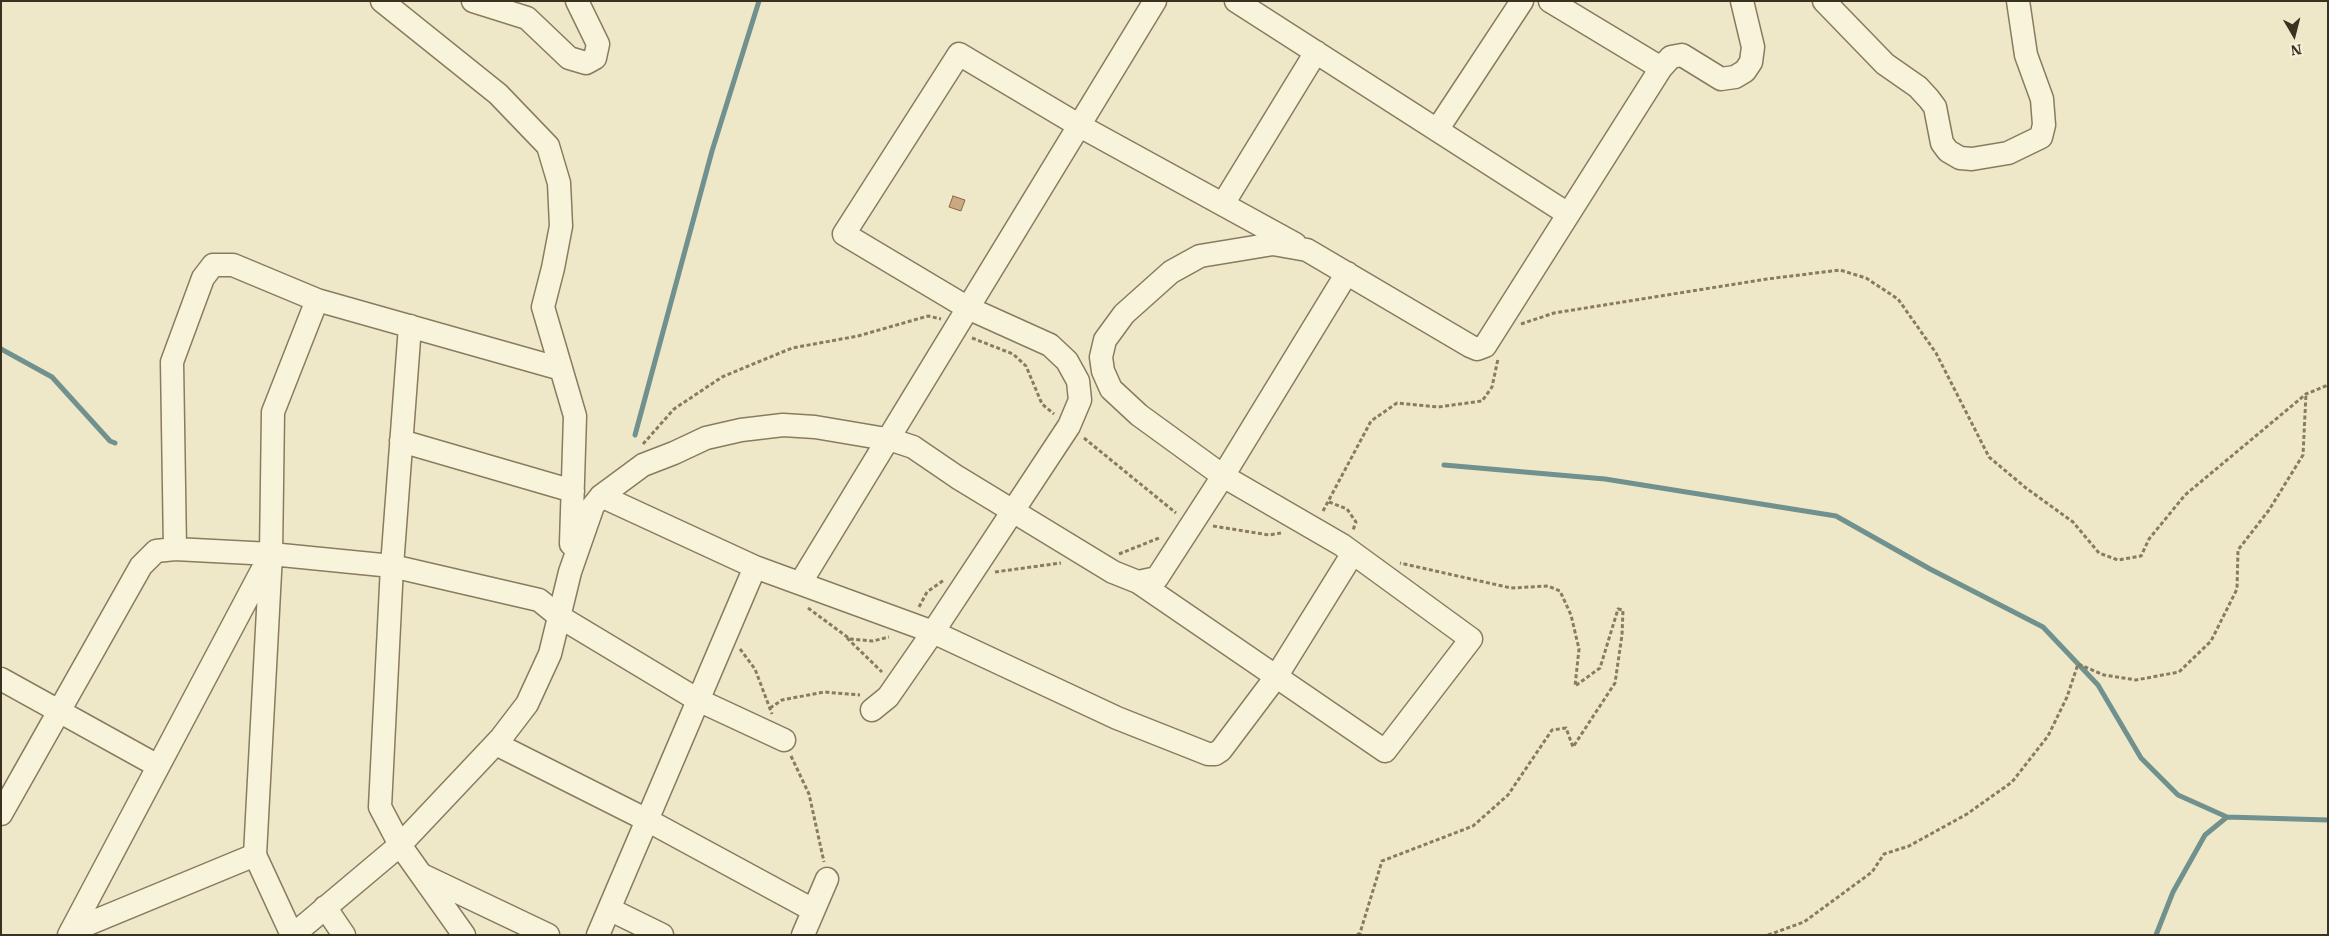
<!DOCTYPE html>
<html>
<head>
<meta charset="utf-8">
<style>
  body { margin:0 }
  #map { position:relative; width:2329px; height:936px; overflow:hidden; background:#eee8c9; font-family:"IBM Plex Serif",serif }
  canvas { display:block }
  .frame { position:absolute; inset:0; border:2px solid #3b3121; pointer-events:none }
  .north { position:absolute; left:2269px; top:10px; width:50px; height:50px; -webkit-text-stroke:4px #f5f1d8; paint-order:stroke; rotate:172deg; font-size:14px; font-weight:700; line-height:20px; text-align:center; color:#3b3121 }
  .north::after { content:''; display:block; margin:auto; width:18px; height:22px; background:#3b3121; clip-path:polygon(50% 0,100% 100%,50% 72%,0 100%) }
</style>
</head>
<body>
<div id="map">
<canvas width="2329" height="936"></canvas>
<div class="frame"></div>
<div class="north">N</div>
</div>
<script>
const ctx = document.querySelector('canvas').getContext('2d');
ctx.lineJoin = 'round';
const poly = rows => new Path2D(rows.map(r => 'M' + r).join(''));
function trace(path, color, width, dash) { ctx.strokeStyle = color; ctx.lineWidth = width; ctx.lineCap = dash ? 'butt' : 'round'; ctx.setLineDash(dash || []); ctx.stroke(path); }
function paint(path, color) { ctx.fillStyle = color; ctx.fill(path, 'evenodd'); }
const stream = poly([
  [1,349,52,377,110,441,115,443],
  [635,435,712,151,759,1],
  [1444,465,1605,479,1836,516,1930,569,2043,627,2098,685,2141,758,2178,795,2227,817],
  [2156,935,2173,892,2205,835,2227,817,2328,820]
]);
const building = poly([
  [953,196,965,200,961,211,949,207,953,196]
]);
const path = poly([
  [1521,324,1554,313,1767,279,1840,270,1866,278,1898,299,1936,353,1989,457,2026,488,2073,522,2099,553,2118,560,2141,556,2149,539,2185,495,2306,394,2328,385],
  [972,338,1013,354,1026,366,1042,404,1054,414],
  [1084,438,1176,513],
  [643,444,674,409,722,377,792,348,858,336,928,316,941,319],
  [1329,502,1347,509,1356,522,1353,530],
  [1323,511,1371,421,1397,403,1438,407,1482,401,1492,387,1498,359],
  [1213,526,1269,535,1281,533],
  [1119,554,1159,538],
  [995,572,1061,563],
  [919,607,927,592,944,580],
  [808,608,850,639,873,641,889,637],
  [847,638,882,672],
  [740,649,755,669,772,714],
  [770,708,782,700,824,692,860,695],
  [791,756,809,794,824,862],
  [1357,935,1360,933,1382,861,1473,826,1508,795,1552,730,1566,728,1573,747,1615,683,1622,635,1623,610,1618,609,1600,668,1575,686,1579,649,1571,615,1560,591,1548,586,1511,588,1400,563],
  [1768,935,1804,922,1872,872,1884,854,1909,846,1967,814,2012,782,2048,736,2067,697,2078,664,2104,675,2136,680,2179,672,2211,641,2237,589,2238,550,2269,510,2303,455,2306,394]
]);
const minor = poly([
  [382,1,498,94,548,146,559,183,561,226,553,268,543,307,575,416,571,544],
  [473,1,527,18,569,58,586,63,595,58,598,44,577,1],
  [1236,1,1568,214],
  [1550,1,1661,68],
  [1824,1,1885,64,1918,87,1929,99,1935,107,1942,143,1948,151,1960,158,1972,159,2008,153,2041,137,2044,125,2042,99,2026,55,2018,1],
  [1437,130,1522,1],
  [1223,204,1316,52],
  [410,326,392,566,380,807,400,845,464,935],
  [401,441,573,491],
  [601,496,755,567],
  [175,549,172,362,203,278,213,265,233,265,317,300,561,369],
  [801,582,1155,1],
  [1138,582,1385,751,1471,639,1342,545,1223,476,1347,273],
  [1,679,158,766],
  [872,710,888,697,933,632,1069,426,1080,400,1078,381,1067,361,1050,345,968,308,844,234,959,54,1080,126,1295,244],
  [496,744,647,820,813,910],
  [1,814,141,566,156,551,175,549,271,554,392,566,539,600,560,617,698,700,784,740],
  [422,875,548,935],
  [325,907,344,935],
  [609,909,662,935],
  [71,931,255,855],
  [69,935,267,561],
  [292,935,255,855,271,554,273,412,317,300],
  [293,935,400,845,501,738,527,704,550,654,570,572,593,506,601,496,643,465,674,453,706,438,741,430,783,425,815,427,892,440,913,447,957,477,1113,572,1138,582,1157,578,1223,476,1139,415,1111,389,1103,371,1101,357,1105,340,1124,314,1171,272,1200,256,1273,244,1307,250,1470,346,1477,349,1485,346,1661,68,1671,57,1682,55,1721,79,1735,77,1745,71,1751,62,1753,47,1742,1],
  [598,935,755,567,933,632,1117,718,1208,754,1215,754,1221,750,1276,677,1353,553],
  [803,935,827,879]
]);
trace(stream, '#70918d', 5);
paint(building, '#cba980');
trace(building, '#896844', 1);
trace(minor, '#8a7b5e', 25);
trace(path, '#8a7b5e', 3, [4, 2.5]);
trace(minor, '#f8f4dc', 22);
</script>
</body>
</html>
